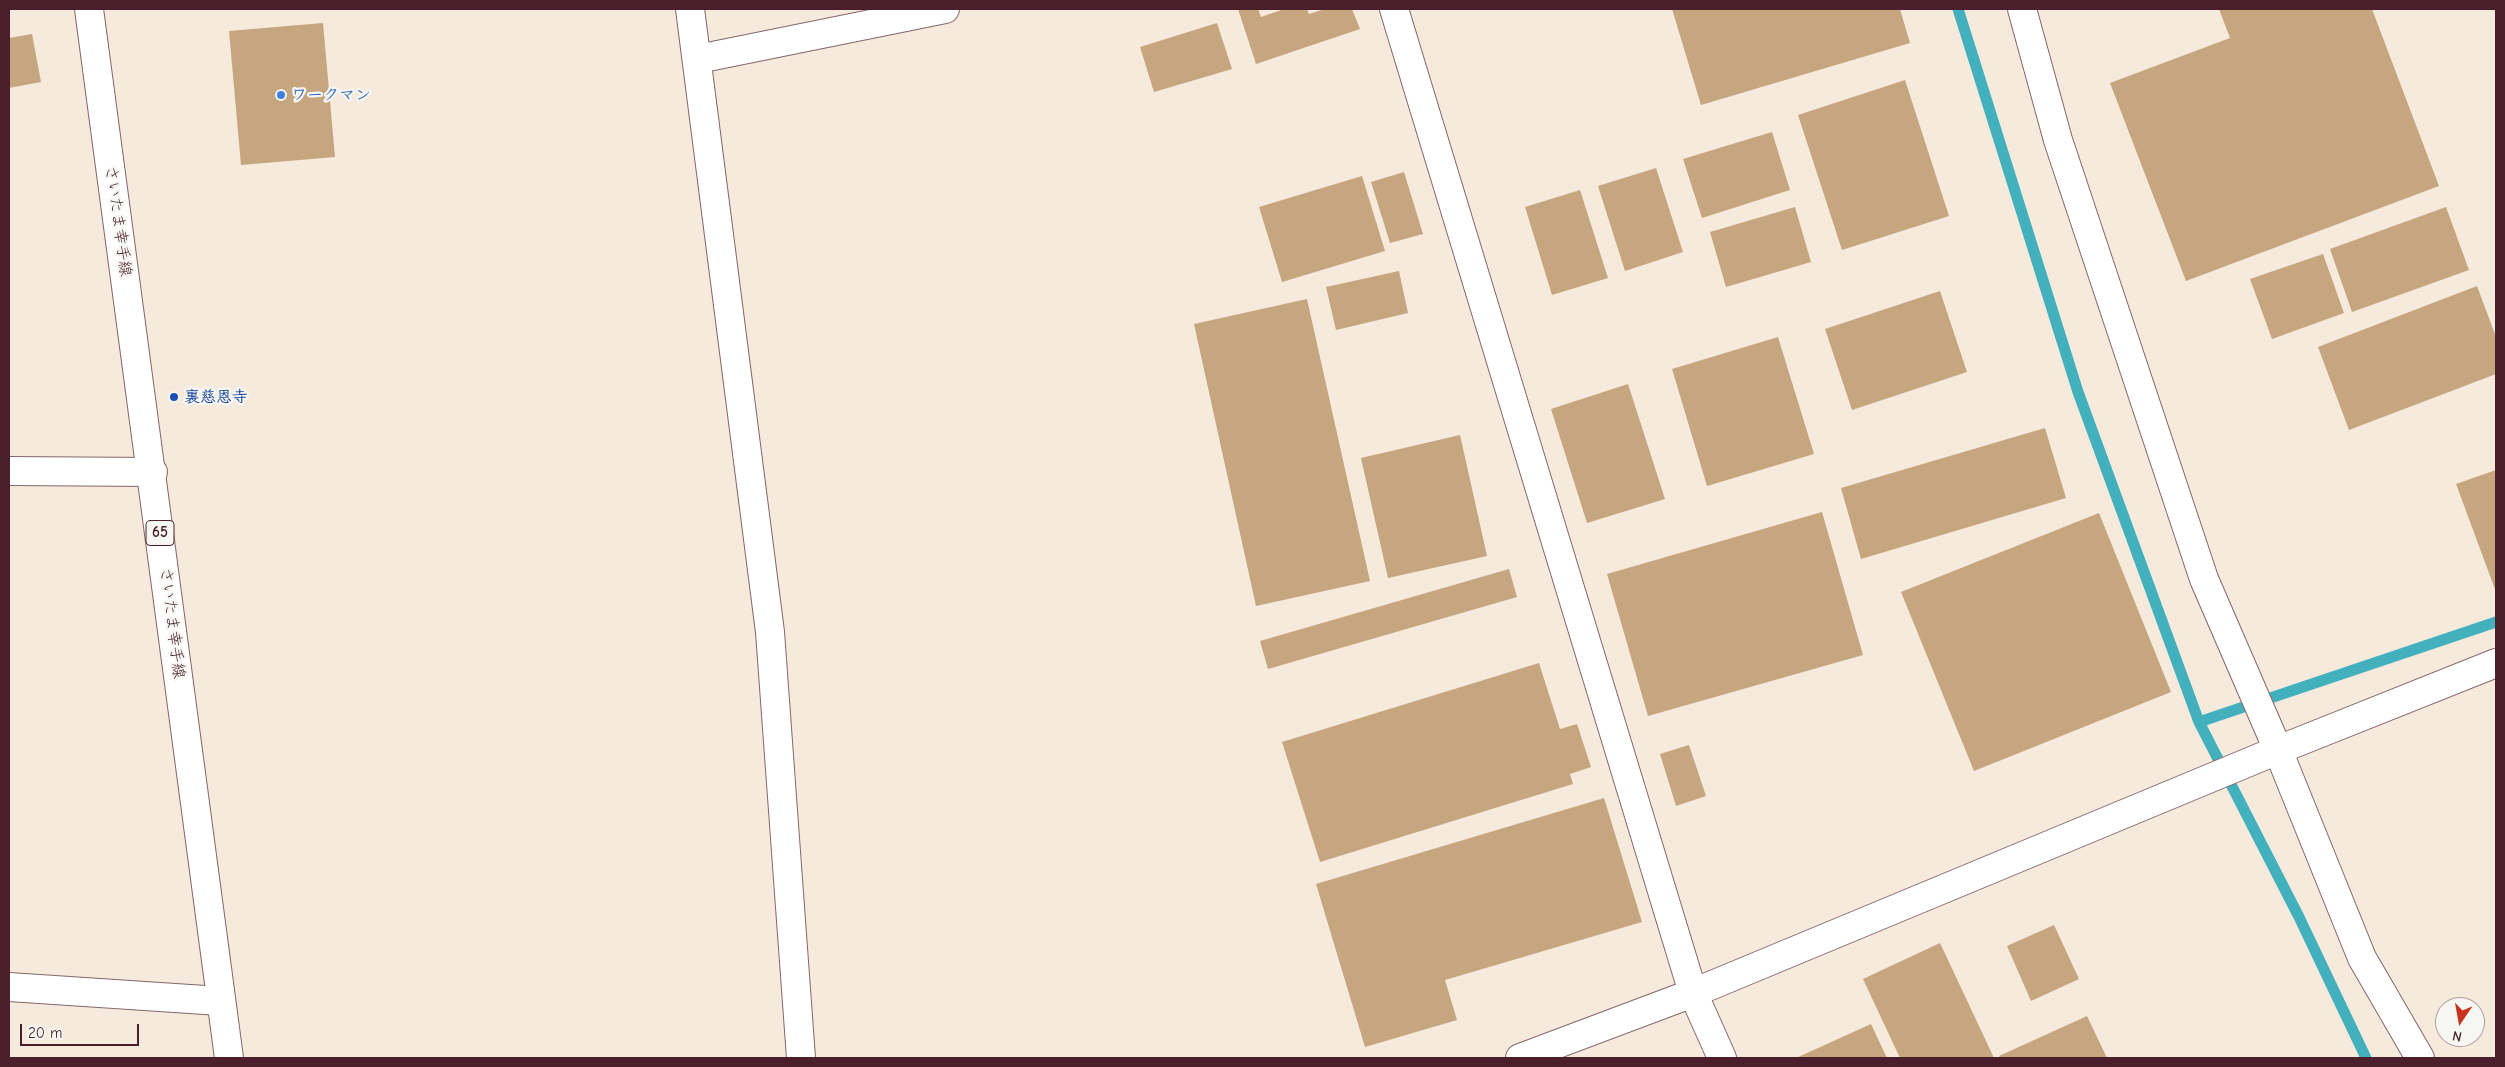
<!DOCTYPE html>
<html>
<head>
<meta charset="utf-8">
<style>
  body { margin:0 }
  #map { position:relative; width:2505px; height:1067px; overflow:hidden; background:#f5eadc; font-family:"Comic Neue",sans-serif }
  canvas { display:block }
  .frame { position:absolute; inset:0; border:10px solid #4a1f2b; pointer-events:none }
  .north { position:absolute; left:2435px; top:997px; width:50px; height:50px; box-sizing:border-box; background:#f6f6f2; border:1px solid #b1a0a2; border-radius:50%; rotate:192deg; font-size:14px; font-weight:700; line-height:20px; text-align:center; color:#4a1f2b }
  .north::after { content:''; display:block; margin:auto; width:18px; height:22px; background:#c8321e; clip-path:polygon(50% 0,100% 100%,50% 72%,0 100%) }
  .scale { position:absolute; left:20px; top:1024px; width:119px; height:22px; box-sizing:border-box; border:2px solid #4a1f2b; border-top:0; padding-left:6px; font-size:15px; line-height:18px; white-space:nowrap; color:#4a1f2b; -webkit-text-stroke:4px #f6f6f2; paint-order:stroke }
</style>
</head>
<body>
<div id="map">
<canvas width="2505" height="1067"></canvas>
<div class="frame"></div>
<div class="north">N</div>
<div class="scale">20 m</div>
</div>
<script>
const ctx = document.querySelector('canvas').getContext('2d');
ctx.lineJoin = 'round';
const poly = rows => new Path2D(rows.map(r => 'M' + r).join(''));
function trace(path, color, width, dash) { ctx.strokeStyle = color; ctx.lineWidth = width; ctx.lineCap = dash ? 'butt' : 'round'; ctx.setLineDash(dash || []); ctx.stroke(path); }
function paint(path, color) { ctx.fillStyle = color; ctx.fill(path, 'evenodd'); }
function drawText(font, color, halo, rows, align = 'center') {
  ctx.font = font + ' "Comic Neue","Klee One",sans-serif'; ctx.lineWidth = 4.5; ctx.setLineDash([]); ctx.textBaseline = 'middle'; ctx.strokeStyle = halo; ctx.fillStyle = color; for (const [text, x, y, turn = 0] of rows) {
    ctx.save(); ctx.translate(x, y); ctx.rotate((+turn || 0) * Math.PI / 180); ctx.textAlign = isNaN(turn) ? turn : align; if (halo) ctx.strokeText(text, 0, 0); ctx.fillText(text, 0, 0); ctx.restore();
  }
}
const stream = poly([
  [1958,9,2078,392,2199,722,2299,917,2366,1058],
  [2199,722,2496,622]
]);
const building = poly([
  [1238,9,1258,9,1261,17,1284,9,1307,9,1309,14,1325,9,1352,9,1360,29,1256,64],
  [1672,9,1900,9,1910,43,1701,105],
  [2219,9,2372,9,2439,186,2186,281,2110,83,2230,38],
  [323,23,335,157,241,165,229,31],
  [1217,23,1232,69,1154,92,1140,47],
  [32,34,41,82,9,88,9,38],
  [1905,80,1949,216,1842,250,1798,115],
  [1772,132,1790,190,1702,218,1683,159],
  [1656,168,1683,252,1625,271,1598,186],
  [1404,172,1423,234,1390,243,1371,182],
  [1362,176,1385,251,1282,282,1259,207],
  [1580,190,1608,278,1552,295,1525,207],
  [1795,207,1811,262,1726,287,1710,232],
  [2446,207,2469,270,2352,312,2330,249],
  [2323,254,2344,313,2272,339,2250,279],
  [1399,271,1408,313,1336,330,1326,287],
  [2477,286,2496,337,2496,374,2349,430,2318,347],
  [1940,291,1967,372,1852,410,1825,329],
  [1307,299,1370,581,1256,606,1194,324],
  [1778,337,1814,454,1707,486,1672,369],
  [1628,384,1665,499,1587,523,1551,409],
  [2045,428,2066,498,1861,559,1841,488],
  [1460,435,1487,556,1388,578,1361,458],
  [2496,470,2496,592,2456,484],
  [1822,512,1863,655,1648,716,1607,574],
  [2099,513,2171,692,1974,771,1901,592],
  [1509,569,1517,597,1268,669,1260,641],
  [1539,663,1560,729,1577,724,1591,767,1570,774,1573,784,1320,862,1282,742],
  [1689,745,1706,796,1676,806,1660,754],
  [1604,798,1642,922,1445,980,1457,1020,1365,1047,1316,884],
  [2054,925,2079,979,2031,1001,2007,946],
  [1940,943,1994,1058,1900,1058,1863,979],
  [2087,1016,2107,1058,2000,1058,1999,1056],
  [1871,1024,1887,1058,1796,1058]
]);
const minor = poly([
  [690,9,770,632,801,1058],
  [1394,9,1693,993,1722,1058],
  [2022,9,2058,140,2204,579,2278,750,2362,958,2420,1058],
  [698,59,945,9],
  [9,471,153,472],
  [9,987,220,1001],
  [1520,1058,1693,993,2278,750,2496,663]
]);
const major = poly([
  [89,9,229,1058]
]);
const markers = [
  [281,95,5,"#3f7fe0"],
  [174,397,5,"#1a4fb4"]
];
const shields = [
  [160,533,28]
];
const shieldNames = [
  ["65",160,533]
];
const shopNames = [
  ["ワークマン",291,95]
];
const streetNames = [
  ["さいたま幸手線",118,221,82],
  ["さいたま幸手線",172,623,83]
];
const transitNames = [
  ["裏慈恩寺",184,397]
];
trace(stream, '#42b1bd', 11);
paint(building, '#c5a67e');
trace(minor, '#866669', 30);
trace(major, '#866669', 30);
trace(minor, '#fff', 28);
trace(major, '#fff', 28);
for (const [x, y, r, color] of markers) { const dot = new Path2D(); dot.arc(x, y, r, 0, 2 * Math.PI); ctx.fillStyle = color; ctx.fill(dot); trace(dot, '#f6f6f2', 2); }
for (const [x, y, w] of shields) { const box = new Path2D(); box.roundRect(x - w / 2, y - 12.5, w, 25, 4); ctx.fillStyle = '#f6f6f2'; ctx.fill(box); trace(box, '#4a1f2b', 1); }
drawText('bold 15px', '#4a1f2b', null, shieldNames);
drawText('bold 16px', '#366cbe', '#f6f6f2', shopNames, 'left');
drawText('16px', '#4a1f2b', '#f6f6f2', streetNames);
drawText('bold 16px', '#164399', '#f6f6f2', transitNames, 'left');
</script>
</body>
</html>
